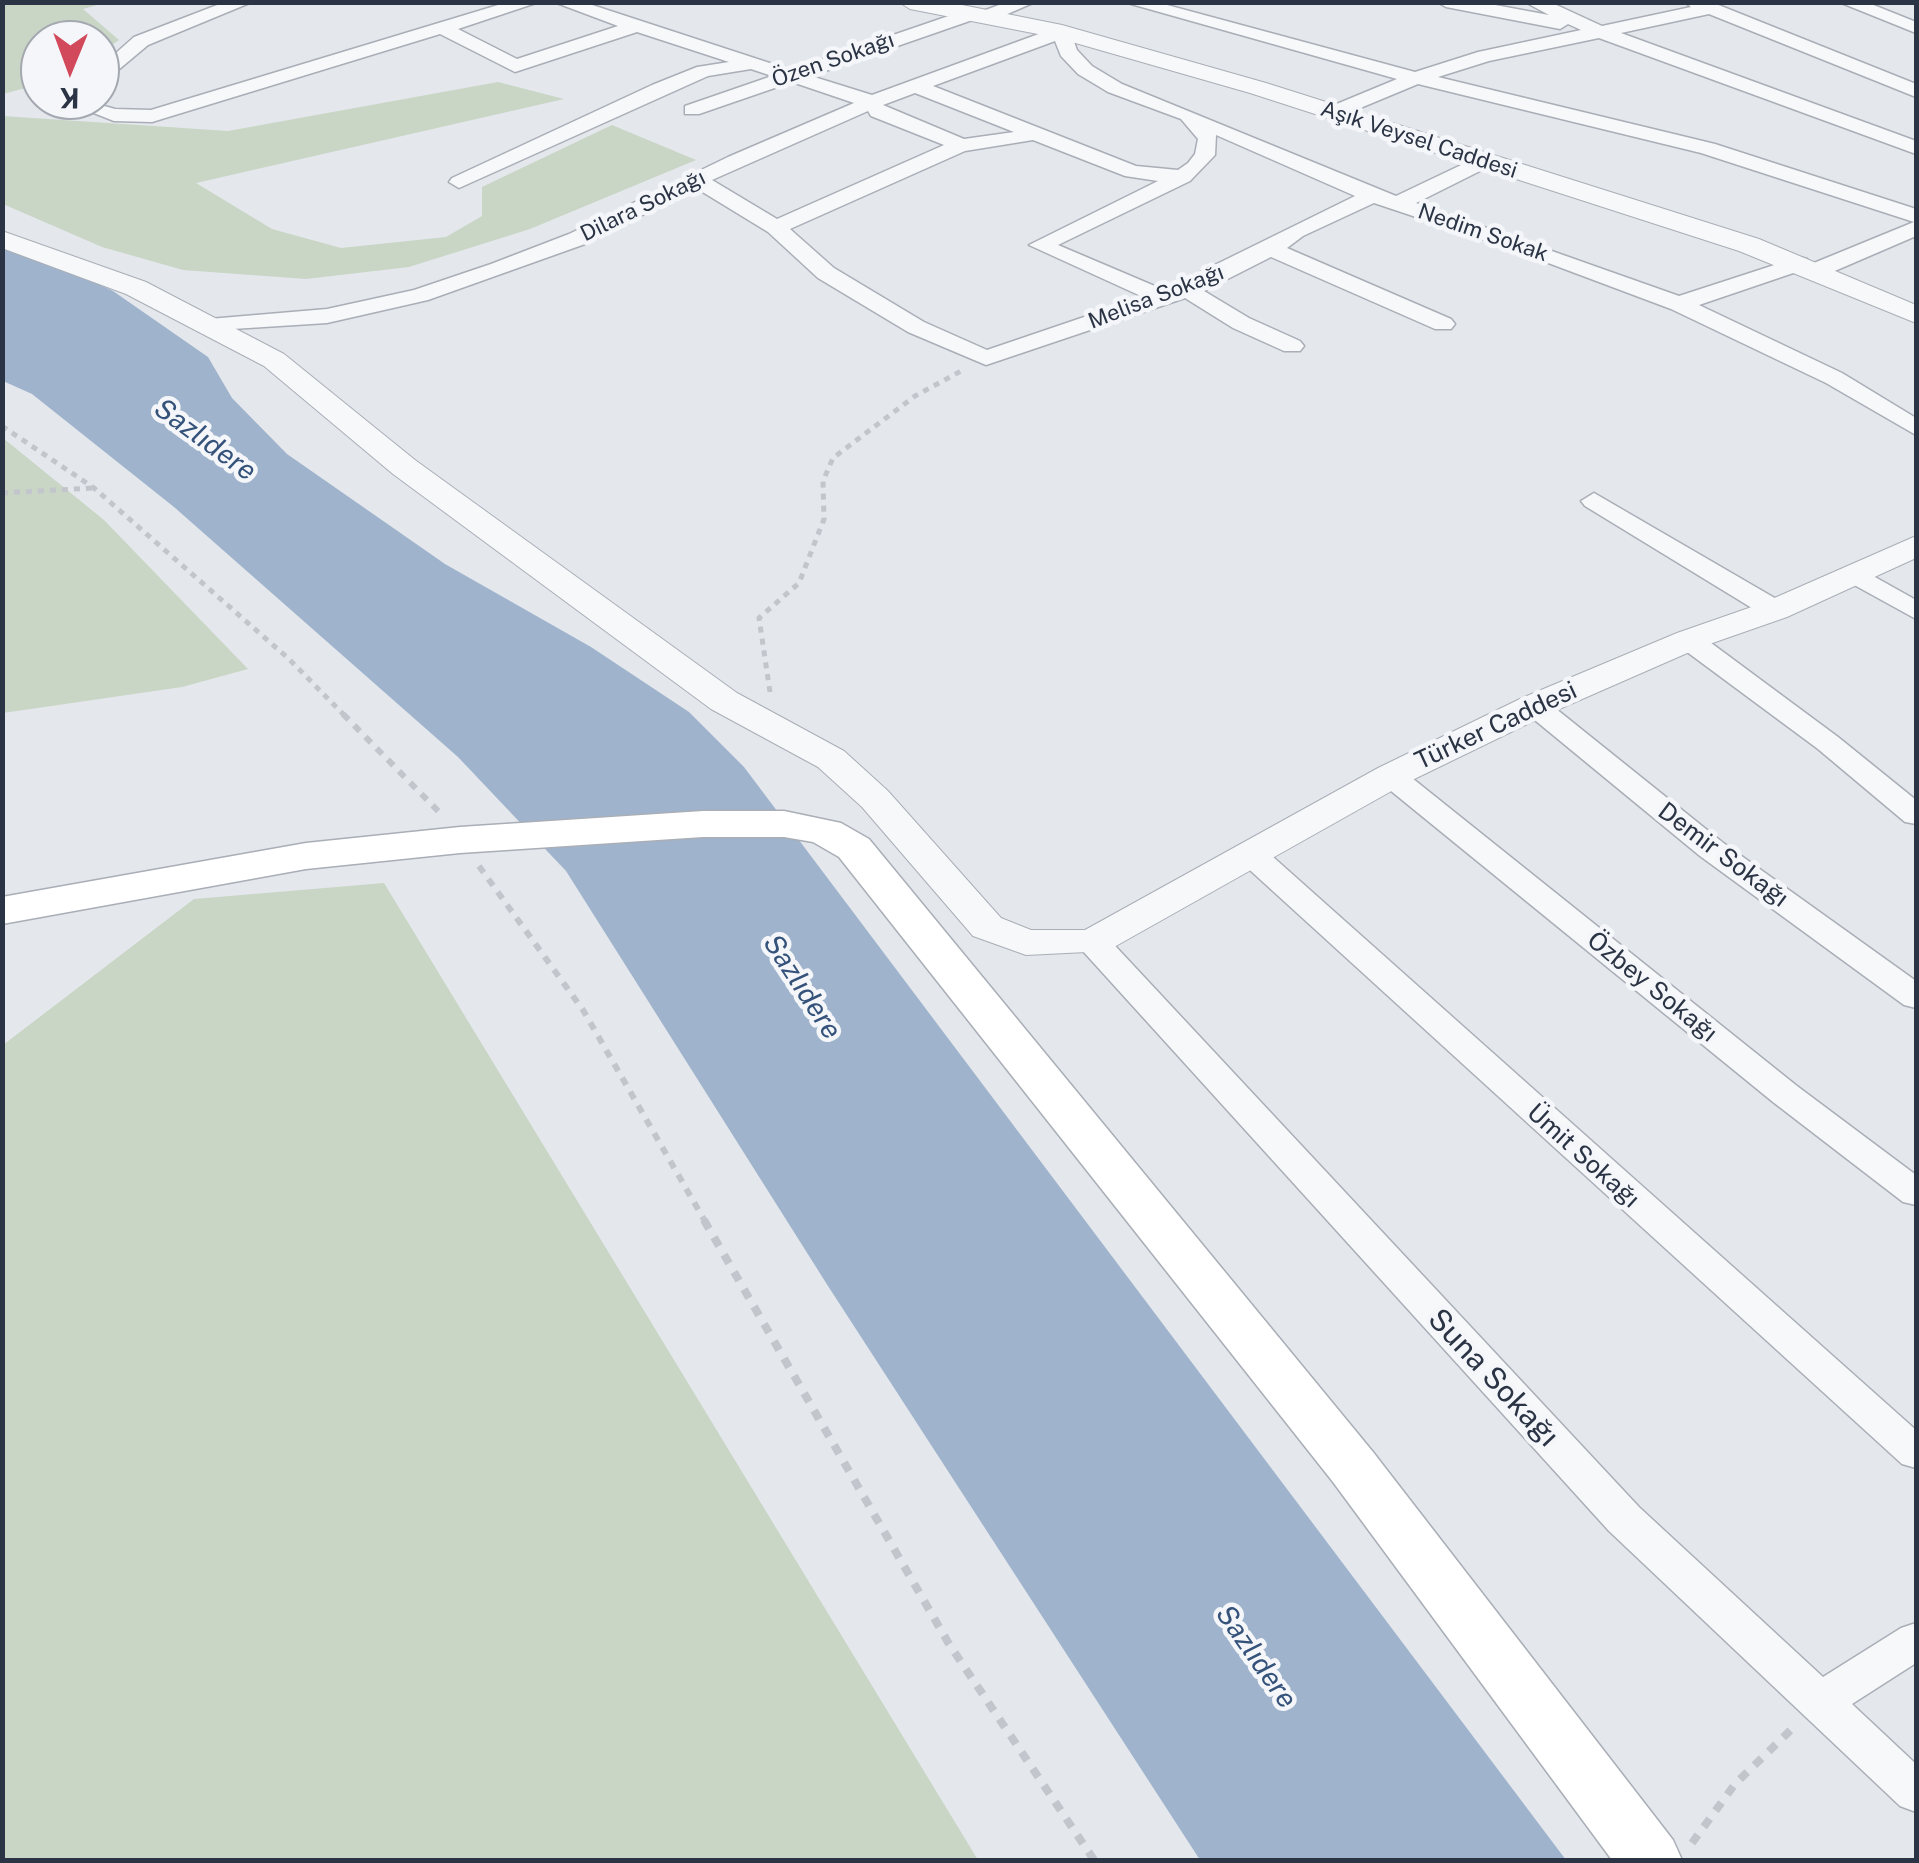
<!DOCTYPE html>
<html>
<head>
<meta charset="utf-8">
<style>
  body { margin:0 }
  #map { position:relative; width:1919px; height:1863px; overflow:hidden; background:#e4e7ec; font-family:"Public Sans",sans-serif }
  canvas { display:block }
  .frame { position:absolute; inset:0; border:5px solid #2b3445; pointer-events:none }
  .north { position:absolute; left:20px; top:20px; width:100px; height:100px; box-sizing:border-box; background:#f4f6f9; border:2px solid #a4a8b1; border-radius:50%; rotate:181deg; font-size:28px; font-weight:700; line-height:40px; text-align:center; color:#2b3445 }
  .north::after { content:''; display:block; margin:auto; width:35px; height:45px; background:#d1495b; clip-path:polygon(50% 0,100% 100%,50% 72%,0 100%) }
</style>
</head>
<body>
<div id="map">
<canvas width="1919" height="1863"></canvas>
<div class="frame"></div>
<div class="north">K</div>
</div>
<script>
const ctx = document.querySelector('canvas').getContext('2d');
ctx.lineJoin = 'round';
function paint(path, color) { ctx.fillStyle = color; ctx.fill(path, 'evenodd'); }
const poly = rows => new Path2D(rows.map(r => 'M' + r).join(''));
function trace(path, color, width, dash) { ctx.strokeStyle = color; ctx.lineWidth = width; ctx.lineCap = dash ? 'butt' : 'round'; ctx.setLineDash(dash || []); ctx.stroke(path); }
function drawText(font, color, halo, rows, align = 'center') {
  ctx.font = font + ' "Public Sans",sans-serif'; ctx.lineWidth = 9; ctx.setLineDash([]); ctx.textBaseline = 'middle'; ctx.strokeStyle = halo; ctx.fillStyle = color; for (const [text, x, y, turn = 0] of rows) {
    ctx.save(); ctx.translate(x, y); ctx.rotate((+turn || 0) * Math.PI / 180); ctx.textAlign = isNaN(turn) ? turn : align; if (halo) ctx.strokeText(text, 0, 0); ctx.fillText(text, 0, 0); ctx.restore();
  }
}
const green = poly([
  [3,2,104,3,83,9,119,40,100,53,100,40,40,40,40,84,3,94],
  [498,82,564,99,196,183,272,229,341,248,446,237,482,216,482,187,612,125,696,160,530,229,409,267,306,279,183,270,102,247,3,204,3,116,228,131],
  [3,438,104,520,248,669,182,687,3,713],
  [384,883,978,1860,3,1860,3,1045,194,899]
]);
const water = poly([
  [3,245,40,256,113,291,208,357,232,398,287,454,445,564,591,647,689,712,744,767,1566,1860,1200,1860,828,1286,566,871,458,757,174,507,32,394,3,381]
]);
const pathFar2 = poly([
  [2,426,94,488,289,659,345,716],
  [2,493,93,488],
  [770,692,759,618,799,583,824,519,823,481,833,458,915,396,963,370]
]);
const pathFar1 = poly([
  [343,714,439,812],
  [479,866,583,1010,706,1223]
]);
const path = poly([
  [704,1220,949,1644,1094,1860],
  [1692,1843,1735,1784,1796,1725]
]);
const minor = poly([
  [225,2,252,2,148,45,117,71,107,85,100,87,100,67,134,37,225,2],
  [508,2,539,2,458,29,517,59,618,26,554,2,583,2,791,70,969,9,983,11,1007,2,1035,2,996,19,981,17,811,76,872,95,1055,28,1069,28,1077,50,1092,66,1122,84,1396,196,1478,157,1492,157,1495,161,1492,165,1416,203,1679,296,1799,257,1807,259,1809,265,1914,222,1701,153,1418,84,1341,116,1327,116,1327,108,1397,79,1124,2,1156,2,1415,72,1478,52,1581,30,1568,24,1560,29,1446,7,1437,2,1479,2,1549,15,1525,2,1550,2,1602,26,1691,7,1685,2,1711,2,1916,84,1916,97,1709,14,1621,33,1916,141,1916,154,1599,38,1489,61,1438,77,1715,144,1916,209,1916,236,1823,276,1807,276,1805,269,1699,305,1842,373,1916,418,1916,435,1826,383,1671,309,1503,246,1374,203,1303,236,1287,248,1451,319,1455,324,1451,329,1435,329,1271,257,1204,291,1249,318,1300,341,1304,346,1300,351,1284,351,1233,328,1185,298,986,365,908,332,818,278,768,232,696,188,585,244,428,300,327,323,201,331,197,326,209,319,327,309,414,290,491,264,569,234,728,157,854,103,792,82,699,114,685,114,685,106,772,76,751,69,708,76,459,188,449,182,452,178,652,85,697,67,729,62,637,32,515,72,440,34,152,122,114,121,81,108,82,100,100,97,101,105,115,109,151,110,508,2],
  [1055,41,1061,56,1078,74,1108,92,1181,119,1198,139,1195,154,1188,163,1178,170,1136,166,933,86,1055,41],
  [915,93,1014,132,964,139,883,105,915,93],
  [868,111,871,116,944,145,777,219,712,180,868,111],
  [1216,135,1355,196,1164,290,1058,245,1190,181,1215,155,1216,135],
  [1033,140,1125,176,1158,181,1029,245,1143,297,987,350,924,322,834,268,790,229,965,151,1033,140],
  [1839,2,1866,2,1916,22,1916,33,1839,2],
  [1594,493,1785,604,1789,610,1775,618,1765,616,1585,506,1581,501,1594,493],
  [1857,567,1916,600,1916,619,1847,581,1843,575,1857,567],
  [1689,632,1699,634,1838,737,1916,800,1916,824,1905,822,1818,749,1679,646,1675,640,1689,632],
  [1535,697,1545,700,1722,842,1916,981,1916,1008,1904,1005,1700,856,1525,712,1520,706,1525,700,1535,697],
  [1391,767,1402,770,1797,1086,1916,1175,1916,1205,1903,1202,1773,1102,1380,782,1376,776,1380,770,1391,767],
  [1252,846,1263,848,1916,1430,1916,1468,1902,1464,1241,862,1236,855,1241,848,1252,846],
  [1093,932,1105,935,1639,1507,1823,1677,1901,1628,1916,1623,1916,1663,1852,1704,1916,1764,1916,1812,1900,1806,1609,1531,1081,949,1077,942,1081,935,1093,932]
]);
const tertiary = poly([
  [899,2,947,2,1062,25,1266,83,1759,239,1916,305,1916,323,1739,251,1250,93,1058,38,910,9,899,2],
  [2,231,146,282,284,354,415,460,737,693,844,751,888,791,1001,918,1031,930,1085,930,1378,768,1522,698,1677,633,1763,603,1916,536,1916,558,1787,617,1701,647,1548,714,1404,784,1107,951,1026,955,973,936,862,807,818,767,711,709,393,474,264,366,126,294,2,248,2,231]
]);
const secondary = poly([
  [703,811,784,811,841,823,869,839,1373,1452,1673,1840,1682,1860,1612,1860,1333,1482,839,857,813,842,784,837,703,837,460,853,306,869,2,924,2,897,306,843,460,827,703,811]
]);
const farStreetnames = [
  ["Özen Sokağı",833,60,-19],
  ["Aşık Veysel Caddesi",1419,140,18],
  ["Dilara Sokağı",643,206,-26],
  ["Nedim Sokak",1483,233,19],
  ["Melisa Sokağı",1156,297,-21]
];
const streetNames = [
  ["Türker Caddesi",1496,726,-25],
  ["Demir Sokağı",1723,855,37],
  ["Özbey Sokağı",1652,987,39],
  ["Ümit Sokağı",1583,1156,42]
];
const waterNames = [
  ["Sazlıdere",205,440,36],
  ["Sazlıdere",802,987,57],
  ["Sazlıdere",1256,1657,55]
];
const nearStreetnames = [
  ["Suna Sokağı",1493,1378,47]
];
paint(green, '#c9d6c5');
paint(water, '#9fb4cc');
trace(minor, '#a9aeb7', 3);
trace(tertiary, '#a9aeb7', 2);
trace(secondary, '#a9aeb7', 3);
trace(pathFar2, '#c2c5cb', 5, [6, 6]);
trace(pathFar1, '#c2c5cb', 6, [8, 8]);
trace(path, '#c2c5cb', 8, [10, 10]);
paint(minor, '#f7f8fa');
paint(tertiary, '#f7f8fa');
paint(secondary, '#fff');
drawText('22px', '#2b3445', '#f4f6f9', farStreetnames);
drawText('25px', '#2b3445', '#f4f6f9', streetNames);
drawText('italic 28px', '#34527a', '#f4f6f9', waterNames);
drawText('30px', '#2b3445', '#f4f6f9', nearStreetnames);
</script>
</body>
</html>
